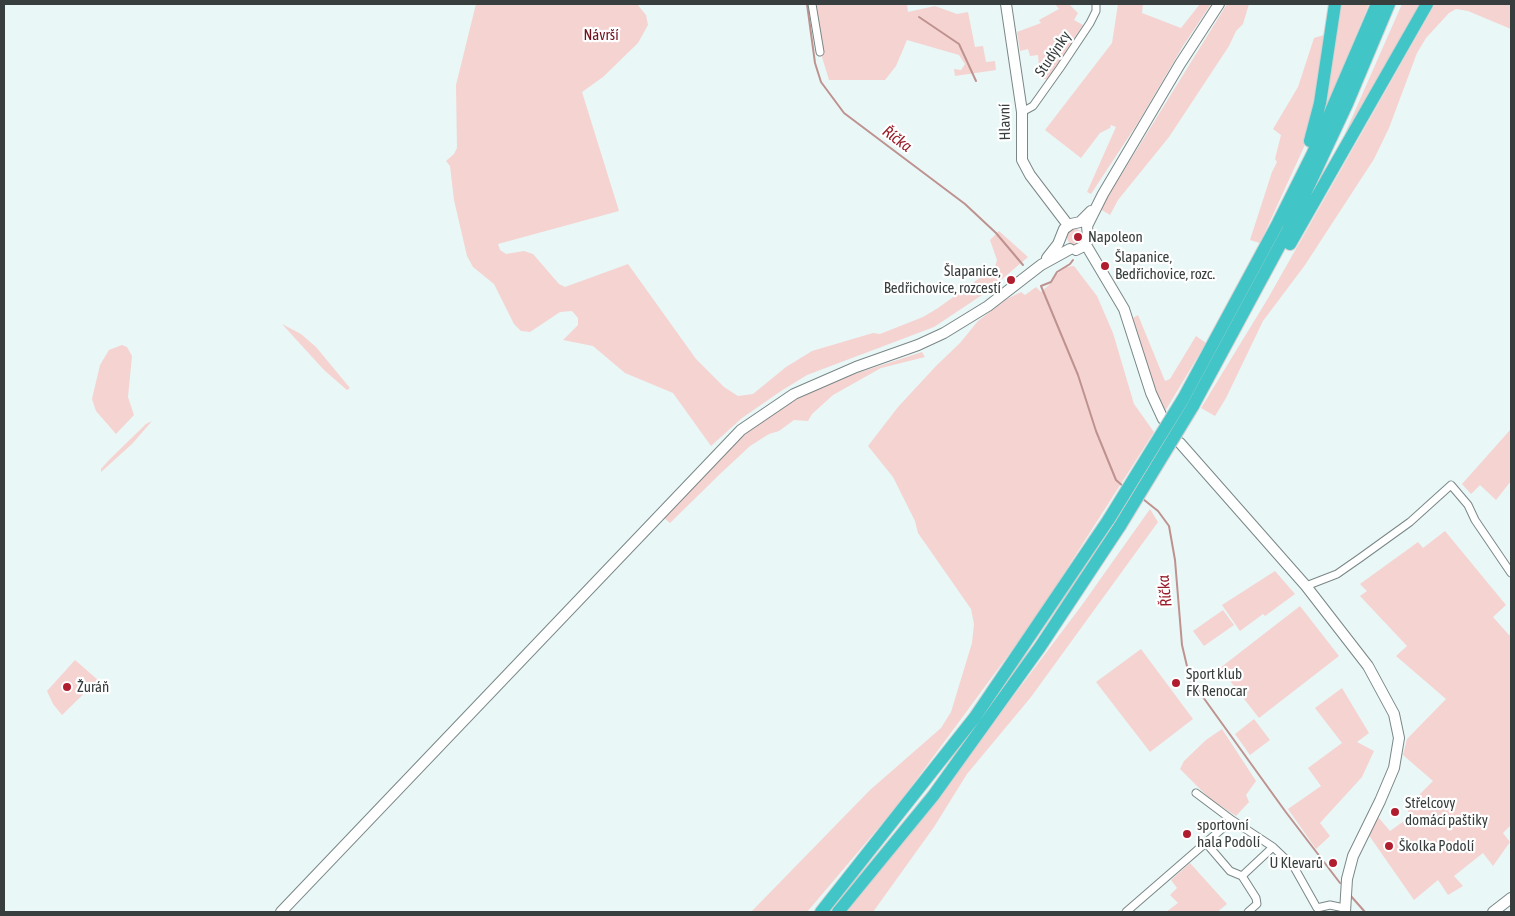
<!DOCTYPE html>
<html>
<head>
<meta charset="utf-8">
<style>
  body { margin:0 }
  #map { position:relative; width:1515px; height:916px; overflow:hidden; background:#e9f7f7; font-family:"Asap Condensed",sans-serif }
  canvas { display:block }
  .frame { position:absolute; inset:0; border:5px solid #383e3e; pointer-events:none }
</style>
</head>
<body>
<div id="map">
<canvas width="1515" height="916"></canvas>
<div class="frame"></div>
</div>
<script>
const ctx = document.querySelector('canvas').getContext('2d');
ctx.lineJoin = 'round';
function paint(path, color) { ctx.fillStyle = color; ctx.fill(path, 'evenodd'); }
const poly = rows => new Path2D(rows.map(r => 'M' + r).join(''));
function trace(path, color, width, dash) { ctx.strokeStyle = color; ctx.lineWidth = width; ctx.lineCap = dash ? 'butt' : 'round'; ctx.setLineDash(dash || []); ctx.stroke(path); }
function drawText(font, color, halo, rows, align = 'center') {
  ctx.font = font + ' "Asap Condensed",sans-serif'; ctx.lineWidth = 4.5; ctx.setLineDash([]); ctx.textBaseline = 'middle'; ctx.strokeStyle = halo; ctx.fillStyle = color; for (const [text, x, y, turn = 0] of rows) {
    ctx.save(); ctx.translate(x, y); ctx.rotate((+turn || 0) * Math.PI / 180); ctx.textAlign = isNaN(turn) ? turn : align; if (halo) ctx.strokeText(text, 0, 0); ctx.fillText(text, 0, 0); ctx.restore();
  }
}
const green = poly([
  [476,4,637,4,646,15,648,25,638,43,603,77,582,92,619,211,498,244,500,250,506,254,524,251,533,254,559,284,565,287,628,264,696,359,724,387,738,396,753,394,786,367,812,351,873,333,880,334,923,317,938,308,995,267,997,260,990,240,999,231,1028,257,988,291,934,327,807,375,781,391,742,418,711,446,673,393,625,373,593,346,563,340,578,325,578,318,572,311,560,312,530,332,521,331,514,324,494,284,473,267,467,256,454,200,450,166,446,161,454,154,457,148,456,85],
  [812,4,907,4,908,12,935,6,957,14,968,12,975,47,983,46,986,62,995,61,996,70,955,76,954,69,961,70,965,64,959,55,907,40,896,66,885,80,829,80,822,57],
  [1055,4,1069,4,1078,13,1074,20,1083,25,1048,79,1040,79,1038,55,1030,56,1028,49,1020,51,1017,32,1041,23,1039,20,1059,9],
  [1118,4,1143,4,1142,13,1181,28,1200,4,1211,4,1183,46,1139,121,1091,194,1087,192,1116,127,1111,125,1110,128,1100,133,1081,158,1045,130,1112,43],
  [1227,4,1249,4,1243,24,1236,31,1229,46,1169,137,1118,200,1110,215,1100,209],
  [1340,4,1369,4,1329,101,1327,101],
  [1402,4,1422,4,1344,139,1343,138],
  [1435,4,1511,4,1511,29,1468,11,1456,9,1449,13,1426,38,1417,53,1389,128,1374,159,1305,265,1263,321,1226,398,1215,416,1201,408,1267,300],
  [1324,35,1311,123,1304,147,1260,243,1250,240,1272,172,1277,162,1275,159,1281,135,1273,129,1298,87,1314,38],
  '1067 237a8 8 0 1 1 16 0a8 8 0 1 1-16 0Z',
  [1074,266,1097,296,1113,333,1134,404,1154,432,1034,620,897,806,807,912,751,912,870,790,941,728,951,712,972,643,974,624,971,609,918,533,915,521,893,477,868,446,898,407,936,366,960,343,978,321,1007,299,1021,292,1025,295,1036,287,1041,292,1052,282,1057,274,1066,267],
  [1138,315,1165,381,1170,379,1196,336,1206,343,1164,413,1152,381,1133,318],
  [282,324,301,334,316,347,350,388,347,390,324,370],
  [122,345,127,347,132,356,128,397,134,415,116,434,96,411,92,399,100,365,109,350],
  [922,352,925,357,881,368,833,395,812,414,808,421,794,420,779,431,769,434,750,446,720,474,670,523,664,518,727,451,749,431,783,406,839,379],
  [152,421,132,444,101,472,101,469,110,459,146,424],
  [1511,429,1511,481,1496,500,1480,485,1471,494,1462,484],
  [1150,509,1158,522,1031,697,967,774,934,827,873,912,844,912,917,824,1082,605],
  [1445,531,1506,605,1493,617,1509,635,1511,634,1511,825,1503,833,1510,842,1493,866,1483,853,1454,876,1463,886,1448,895,1438,880,1414,900,1368,834,1378,817,1390,831,1411,816,1406,808,1433,781,1403,755,1407,739,1446,699,1396,656,1407,646,1360,596,1367,591,1360,584,1418,542,1423,548],
  [1275,571,1295,594,1265,616,1263,614,1240,631,1222,605],
  [1300,606,1339,656,1259,718,1220,668],
  [1223,610,1234,625,1204,646,1193,631],
  [1141,649,1193,719,1150,752,1096,682],
  [75,660,98,680,62,715,53,704,47,691],
  [1342,688,1369,733,1357,742,1374,751,1362,777,1320,823,1330,836,1316,849,1288,809,1321,786,1308,768,1342,743,1315,708],
  [1254,719,1270,740,1250,755,1235,734],
  [1222,729,1256,781,1246,795,1249,802,1236,816,1210,799,1180,769,1184,761,1206,740],
  [1190,863,1227,904,1217,912,1166,912,1178,903,1170,895,1177,888,1171,880]
]);
const stream = poly([
  [807,4,815,63,821,82,844,113,965,204,996,233,1023,265],
  [919,17,959,44,976,81],
  [1073,260,1070,264,1057,272,1051,282,1041,286,1078,375,1096,431,1116,480,1124,487],
  [1143,499,1158,511,1169,526,1175,560,1182,645,1190,679,1285,811,1340,883],
  [1350,895,1365,912]
]);
const street = poly([
  [812,4,820,52],
  [1022,112,1033,106,1060,68,1090,23,1096,11,1096,4],
  [1306,586,1337,574,1360,558,1410,522,1451,485,1468,505,1475,520,1511,573],
  [1196,793,1232,820],
  [1206,843,1230,871,1242,876,1256,898,1257,904,1248,912],
  [1242,876,1273,847],
  [1126,912,1232,820,1273,847,1294,867,1317,908,1330,905,1344,908]
]);
const secondary = poly([
  [1006,4,1022,112,1022,160,1030,175,1068,225],
  [1086,245,1124,309,1151,393,1163,419],
  [1076,250,1086,245,1088,237,1087,226,1103,194,1180,64,1219,4],
  [1047,258,1058,244,1064,229,1071,224,1080,222,1091,211],
  [1180,443,1306,586,1368,666,1394,714,1399,738,1394,768,1380,801,1353,856,1347,879,1345,912],
  [281,912,741,430,794,394,856,367,918,345,944,333,988,306,1041,265,1070,249],
  [1493,912,1511,898]
]);
const highway = poly([
  [1310,141,1320,103,1335,4],
  [1290,244,1427,4],
  [1183,399,1278,223,1312,155,1377,4],
  [1193,406,1288,230,1347,104,1389,4],
  [821,912,975,717,1109,519],
  [838,912,933,796,1040,647,1120,526]
]);
const highwayBridge = poly([
  [1109,519,1183,399],
  [1120,526,1193,406]
]);
const markers = [
  [1078,237,5,"#b01d2e"],
  [1105,266,5,"#b01d2e"],
  [1011,280,5,"#b01d2e"],
  [1176,683,5,"#b01d2e"],
  [67,687,5,"#b01d2e"],
  [1395,812,5,"#b01d2e"],
  [1187,834,5,"#b01d2e"],
  [1389,846,5,"#b01d2e"],
  [1333,863,5,"#b01d2e"]
];
const parkNames = [
  ["Návrší",601,35]
];
const streetNames = [
  ["Studýnky",1053,54,-56],
  ["Hlavní",1005,122,-91]
];
const poiNames = [
  ["Napoleon",1088,237],
  ["Šlapanice,",1115,257],
  ["Bedřichovice, rozc.",1115,274],
  ["Šlapanice,",1001,271,"right"],
  ["Bedřichovice, rozcestí",1001,288,"right"],
  ["Sport klub",1186,674],
  ["FK Renocar",1186,691],
  ["Žuráň",77,687],
  ["Střelcovy",1405,803],
  ["domácí paštiky",1405,820],
  ["sportovní",1197,825],
  ["hala Podolí",1197,842],
  ["Školka Podolí",1399,846],
  ["U Klevarů",1323,863,"right"]
];
const waterNames = [
  ["Říčka",897,139,37],
  ["Říčka",1165,591,-96]
];
paint(green, '#f5d3d1');
trace(stream, '#be928f', 2);
trace(street, '#7a8787', 9);
trace(secondary, '#7a8787', 12);
trace(highway, '#cfd1d1', 14);
trace(street, '#fff', 7);
trace(secondary, '#fff', 10);
trace(highway, '#41c5c7', 12);
trace(highwayBridge, '#cfd1d1', 14, []);
trace(highwayBridge, '#41c5c7', 12);
for (const [x, y, r, color] of markers) { const dot = new Path2D(); dot.arc(x, y, r, 0, 2 * Math.PI); ctx.fillStyle = color; ctx.fill(dot); trace(dot, '#fff', 2); }
drawText('15px', '#6f121b', '#fff', parkNames);
drawText('15px', '#383e3e', '#fff', streetNames);
drawText('15px', '#383e3e', '#fff', poiNames, 'left');
drawText('italic 16px', '#991d2a', '#fff', waterNames);
</script>
</body>
</html>
